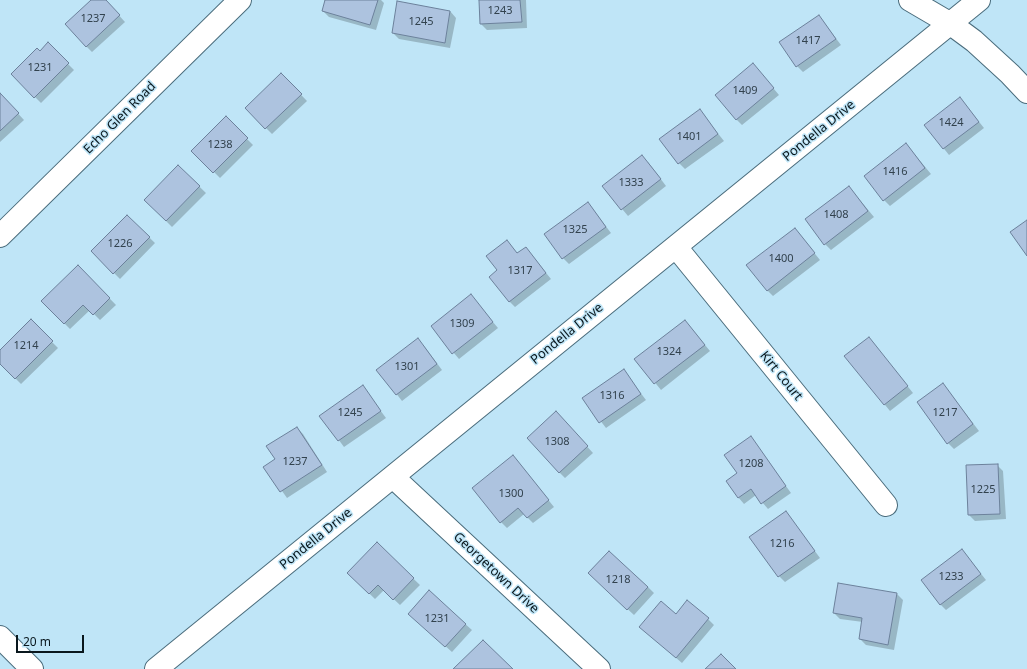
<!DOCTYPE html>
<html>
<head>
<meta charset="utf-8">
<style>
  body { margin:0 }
  #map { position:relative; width:1027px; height:669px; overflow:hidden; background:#bfe5f7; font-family:"Noto Sans",sans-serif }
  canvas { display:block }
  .scale { position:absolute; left:16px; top:635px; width:68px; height:18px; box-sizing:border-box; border:2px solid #09171d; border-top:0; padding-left:5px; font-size:12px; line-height:14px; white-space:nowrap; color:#09171d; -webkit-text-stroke:3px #bfe5f7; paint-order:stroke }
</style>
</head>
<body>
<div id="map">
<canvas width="1027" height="669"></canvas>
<div class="scale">20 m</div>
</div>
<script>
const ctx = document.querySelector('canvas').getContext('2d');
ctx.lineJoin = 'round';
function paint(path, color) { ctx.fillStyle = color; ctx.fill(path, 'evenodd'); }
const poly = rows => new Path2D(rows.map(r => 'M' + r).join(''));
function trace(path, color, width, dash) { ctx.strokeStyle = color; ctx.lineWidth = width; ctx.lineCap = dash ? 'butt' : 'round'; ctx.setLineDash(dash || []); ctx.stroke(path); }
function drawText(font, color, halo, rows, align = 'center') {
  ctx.font = font + ' "Noto Sans",sans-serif'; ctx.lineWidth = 3; ctx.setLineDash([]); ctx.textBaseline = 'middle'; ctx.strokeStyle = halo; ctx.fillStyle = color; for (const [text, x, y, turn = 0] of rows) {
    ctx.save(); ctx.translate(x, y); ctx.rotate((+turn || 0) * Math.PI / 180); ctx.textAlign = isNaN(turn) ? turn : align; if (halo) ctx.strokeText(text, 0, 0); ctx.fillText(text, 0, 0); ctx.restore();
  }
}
const shadow = poly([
  [93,0,105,0,125,22,92,52,86,46],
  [326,0,381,0,384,3,376,30,329,17,323,11],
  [480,0,526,0,527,28,487,30,481,24],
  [450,11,456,18,450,48,399,39,393,33],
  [819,16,841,45,803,72,797,66],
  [48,44,74,70,41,103,12,74],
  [753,64,779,95,742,125,736,119],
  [281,74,307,101,272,134,246,108],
  [0,94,24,120,0,142],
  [960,98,984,128,949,155,925,125],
  [700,111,724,141,685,169,679,163],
  [226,118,253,145,220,178,193,151],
  [906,144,931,174,890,206,884,200],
  [648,162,666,186,628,216,603,186],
  [178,166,206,193,172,227,145,200],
  [849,187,874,217,831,250,825,244],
  [588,203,611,233,569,264,563,258],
  [127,216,155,243,120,279,92,251],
  [795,229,820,260,773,296,767,290],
  [507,241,518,254,526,248,551,279,515,307,509,301],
  [78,266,116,305,100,320,90,310,70,329,42,301],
  [471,296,498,328,459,359,432,327],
  [31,321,58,348,21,384,0,363,0,351],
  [685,321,710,351,661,390,636,359],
  [869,338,913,393,890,411,845,356],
  [424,346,442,370,402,401,378,370],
  [623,370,646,400,606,428,583,398],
  [943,384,979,431,954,449,948,443],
  [363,387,386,418,344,447,321,416],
  [562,419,593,453,565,478,559,472],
  [297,428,303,434,327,472,287,498,265,467,276,459],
  [751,438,791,493,768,509,756,495,744,504,738,497,738,473],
  [513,456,554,507,533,523,524,514,507,528,501,522],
  [997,465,1003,471,1006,519,975,521,969,515],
  [786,512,820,558,785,582,779,576],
  [377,544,420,585,400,605,384,590,375,599,348,573],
  [962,550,986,580,946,610,940,604],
  [595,579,648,587,654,593,634,615],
  [429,592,472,630,452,652,415,619],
  [897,594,903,600,894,650,866,645,860,639,863,622,840,619,834,613],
  [676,615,708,619,714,625,682,663,640,627]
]);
const building = poly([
  [91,0,106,0,120,15,86,47,65,24,91,0],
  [325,0,378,0,370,25,322,11,325,0],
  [479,0,520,0,522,22,480,24,479,0],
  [397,1,450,11,445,43,392,33,397,1],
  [819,15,836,39,796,67,779,42,819,15],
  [48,42,69,63,34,98,11,74,37,48,40,51,48,42],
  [753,63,774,88,736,120,715,95,753,63],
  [281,73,302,94,265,129,245,108,281,73],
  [0,93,19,113,0,131,0,93],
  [960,97,979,122,943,149,924,125,960,97],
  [700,109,718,134,678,164,659,139,700,109],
  [226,116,248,138,213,173,191,151,226,116],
  [906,143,925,168,883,201,864,176,906,143],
  [642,155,661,179,621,210,602,186,642,155],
  [178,165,200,186,166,221,144,200,178,165],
  [849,186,868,211,824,245,805,219,849,186],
  [588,202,606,227,562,259,544,234,588,202],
  [127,215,150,237,113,274,91,251,127,215],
  [1027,220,1027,256,1010,232,1027,220],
  [795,228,815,253,767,291,746,265,795,228],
  [507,240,517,253,526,247,546,273,509,302,489,277,497,270,486,256,507,240],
  [78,265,110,298,93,315,83,305,64,324,41,301,78,265],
  [471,294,493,322,452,354,431,326,471,294],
  [31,319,53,341,15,379,0,364,0,350,31,319],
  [685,320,705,345,654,384,634,359,685,320],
  [869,337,908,386,884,405,844,356,869,337],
  [418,338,437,364,396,395,376,370,418,338],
  [624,369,641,394,599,423,582,398,624,369],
  [943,383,973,424,947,444,917,402,943,383],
  [363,385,381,411,338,441,319,416,363,385],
  [556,411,588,446,559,473,527,438,556,411],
  [297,427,322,465,280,492,263,467,275,459,266,446,297,427],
  [751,436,786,486,761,504,751,489,738,498,726,481,737,473,724,455,751,436],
  [513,455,549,500,527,518,518,508,500,523,472,488,513,455],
  [998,464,1000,514,968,515,966,465,998,464],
  [786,511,815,551,778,577,749,537,786,511],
  [377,542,414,578,393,600,378,585,369,594,347,573,377,542],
  [962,549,981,574,940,605,921,580,962,549],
  [609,551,648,587,627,610,588,573,609,551],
  [838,583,897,593,888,645,859,639,862,618,833,613,838,583],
  [429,590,466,624,445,647,408,614,429,590],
  [687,600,709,618,676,658,639,627,661,601,676,614,687,600],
  [483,640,513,669,453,669,483,640],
  [721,654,736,669,705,669,721,654]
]);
const street = poly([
  [910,0,951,24,974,41,1010,74,1027,92],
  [0,236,240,0],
  [676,247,886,505],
  [393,477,599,669],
  [0,637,32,669],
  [156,669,979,0]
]);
const numberNames = [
  ["1243",500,11],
  ["1237",93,19],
  ["1245",421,22],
  ["1417",808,41],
  ["1231",40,68],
  ["1409",745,91],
  ["1424",951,123],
  ["1401",689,137],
  ["1238",220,145],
  ["1416",895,172],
  ["1333",631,183],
  ["1408",836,215],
  ["1325",575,230],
  ["1226",120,244],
  ["1400",781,259],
  ["1317",520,271],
  ["1309",462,324],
  ["1214",26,346],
  ["1324",669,352],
  ["1301",407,367],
  ["1316",612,396],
  ["1245",350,413],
  ["1217",945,413],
  ["1308",557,442],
  ["1237",295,462],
  ["1208",751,464],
  ["1225",983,490],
  ["1300",511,494],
  ["1216",782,544],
  ["1233",951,577],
  ["1218",618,580],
  ["1231",437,619]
];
const streetNames = [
  ["Echo Glen Road",120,118,-45],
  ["Pondella Drive",819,131,-39],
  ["Pondella Drive",567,334,-39],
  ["Kirt Court",781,376,51],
  ["Pondella Drive",316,539,-39],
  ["Georgetown Drive",496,573,43]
];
paint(shadow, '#0003');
paint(building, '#adc3df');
trace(building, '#6c819b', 1);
trace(street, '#4a6c7c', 24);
trace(street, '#fff', 22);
drawText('11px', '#32424e', null, numberNames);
drawText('13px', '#09171d', '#bfe5f7', streetNames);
</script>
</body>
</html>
